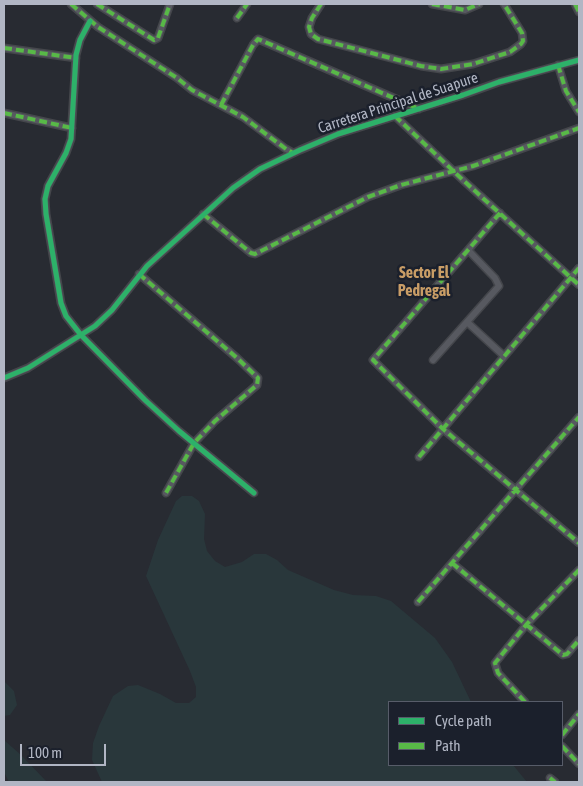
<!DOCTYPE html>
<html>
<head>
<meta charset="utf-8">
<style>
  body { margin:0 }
  #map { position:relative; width:583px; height:786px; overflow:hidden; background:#282b32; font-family:"Asap Condensed",sans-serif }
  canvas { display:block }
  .frame { position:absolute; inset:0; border:5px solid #b1b6c4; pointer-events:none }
  .legend { position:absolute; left:388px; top:701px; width:175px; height:65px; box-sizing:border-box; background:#1b202c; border:1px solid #575c69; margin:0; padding:6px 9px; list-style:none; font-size:15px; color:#b1b6c4 }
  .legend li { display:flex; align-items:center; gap:10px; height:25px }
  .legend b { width:25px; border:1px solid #575c69 }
  .scale { position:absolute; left:20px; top:744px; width:86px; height:22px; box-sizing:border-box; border:2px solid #b1b6c4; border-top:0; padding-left:6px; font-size:15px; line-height:18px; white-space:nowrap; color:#b1b6c4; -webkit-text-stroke:4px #1b202c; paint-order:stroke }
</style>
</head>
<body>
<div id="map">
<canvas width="583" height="786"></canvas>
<div class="frame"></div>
<ul class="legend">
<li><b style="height:6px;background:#2db169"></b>Cycle path</li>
<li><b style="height:6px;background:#58b947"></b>Path</li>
</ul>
<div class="scale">100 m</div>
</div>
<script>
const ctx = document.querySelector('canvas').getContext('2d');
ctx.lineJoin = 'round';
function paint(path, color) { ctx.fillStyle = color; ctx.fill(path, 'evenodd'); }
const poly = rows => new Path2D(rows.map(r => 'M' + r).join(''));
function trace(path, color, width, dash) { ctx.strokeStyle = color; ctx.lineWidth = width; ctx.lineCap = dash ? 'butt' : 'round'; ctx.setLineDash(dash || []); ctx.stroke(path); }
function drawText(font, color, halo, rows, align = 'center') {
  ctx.font = font + ' "Asap Condensed",sans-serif'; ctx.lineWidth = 5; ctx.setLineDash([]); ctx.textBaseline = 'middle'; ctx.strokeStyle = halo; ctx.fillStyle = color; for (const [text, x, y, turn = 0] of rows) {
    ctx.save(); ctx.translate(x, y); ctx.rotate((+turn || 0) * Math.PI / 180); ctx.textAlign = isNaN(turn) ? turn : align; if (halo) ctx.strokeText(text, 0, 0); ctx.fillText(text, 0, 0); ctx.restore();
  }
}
const green = poly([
  [182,496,192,496,199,501,205,514,204,539,207,551,215,561,225,567,242,562,254,554,266,554,277,560,288,570,334,590,353,595,376,596,391,601,435,638,452,662,471,702,389,702,389,765,513,765,527,782,102,782,92,760,93,743,99,726,113,696,128,686,138,685,160,694,176,703,189,703,196,697,196,687,190,671,146,576,158,540,176,501],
  [4,681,14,691,17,705,10,715,4,716],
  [4,740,21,755,47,782,9,782,4,772]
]);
const minor = poly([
  [71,4,98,27,177,78,192,90,243,117,286,149,293,153],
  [97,4,154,40,158,38,170,4],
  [321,4,312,18,309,27,311,34,318,39,421,66,441,69,473,64,510,52,521,44,523,41,522,33,504,4],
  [432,4,465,10,479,4],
  [575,4,579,12],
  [237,18,247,4],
  [90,21,80,40,76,55,71,139,66,153,48,186,45,199,46,214,61,303,66,316,81,335,145,400,179,431,254,493],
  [4,48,76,58],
  [558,65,566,91,579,112],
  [221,105,253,45,258,39,419,109],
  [4,113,72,128],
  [395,116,464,181,579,285],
  [500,213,373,360,443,429,579,543],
  [203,214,251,253,255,254,368,197,401,185,473,166,579,128],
  [139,274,237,358,258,378,257,385,215,421,194,443,166,493],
  [467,322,504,356],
  [433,360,499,286,495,278,468,250],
  [4,378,28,368,95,326,112,310,147,266,233,188,260,169,300,150,338,134,463,95,499,82,579,60],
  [419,457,579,268],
  [452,563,563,655,567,654,579,640],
  [418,602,579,417],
  [525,702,498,673,495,663,526,625,579,570],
  [562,735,579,714],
  [562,746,579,764],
  [550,778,555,782]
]);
const quiet = poly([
  [71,4,98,27,177,78,192,90,243,117,286,149,293,153],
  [97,4,154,40,158,38,170,4],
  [321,4,312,18,309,27,311,34,318,39,421,66,441,69,473,64,510,52,521,44,523,41,522,33,504,4],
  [432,4,465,10,479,4],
  [575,4,579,12],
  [237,18,247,4],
  [4,48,76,58],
  [558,65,566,91,579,112],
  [221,105,253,45,258,39,419,109],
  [4,113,72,128],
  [395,116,464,181,579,285],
  [500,213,373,360,443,429,579,543],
  [203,214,251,253,255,254,368,197,401,185,473,166,579,128],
  [139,274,237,358,258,378,257,385,215,421,194,443,166,493],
  [419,457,579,268],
  [452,563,563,655,567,654,579,640],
  [418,602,579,417],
  [525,702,498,673,495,663,526,625,579,570],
  [562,735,579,714],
  [562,746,579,764],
  [550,778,555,782]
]);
const cycleway = poly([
  [90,21,80,40,76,55,71,139,66,153,48,186,45,199,46,214,61,303,66,316,81,335,145,400,179,431,254,493],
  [4,378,28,368,95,326,112,310,147,266,233,188,260,169,300,150,338,134,463,95,499,82,579,60]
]);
const streetNames = [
  ["Carretera Principal de Suapure",398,103,-18]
];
const neighbourhoodNames = [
  ["Sector El",424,273],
  ["Pedregal",424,291]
];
paint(green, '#29373b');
trace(minor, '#44464b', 9);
trace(minor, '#575960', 6);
trace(quiet, '#58b947', 4, [8, 4]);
trace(cycleway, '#2db169', 5);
drawText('15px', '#b1b6c4', '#1b202c', streetNames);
drawText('bold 16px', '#c99d66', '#1b202c', neighbourhoodNames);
</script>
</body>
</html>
